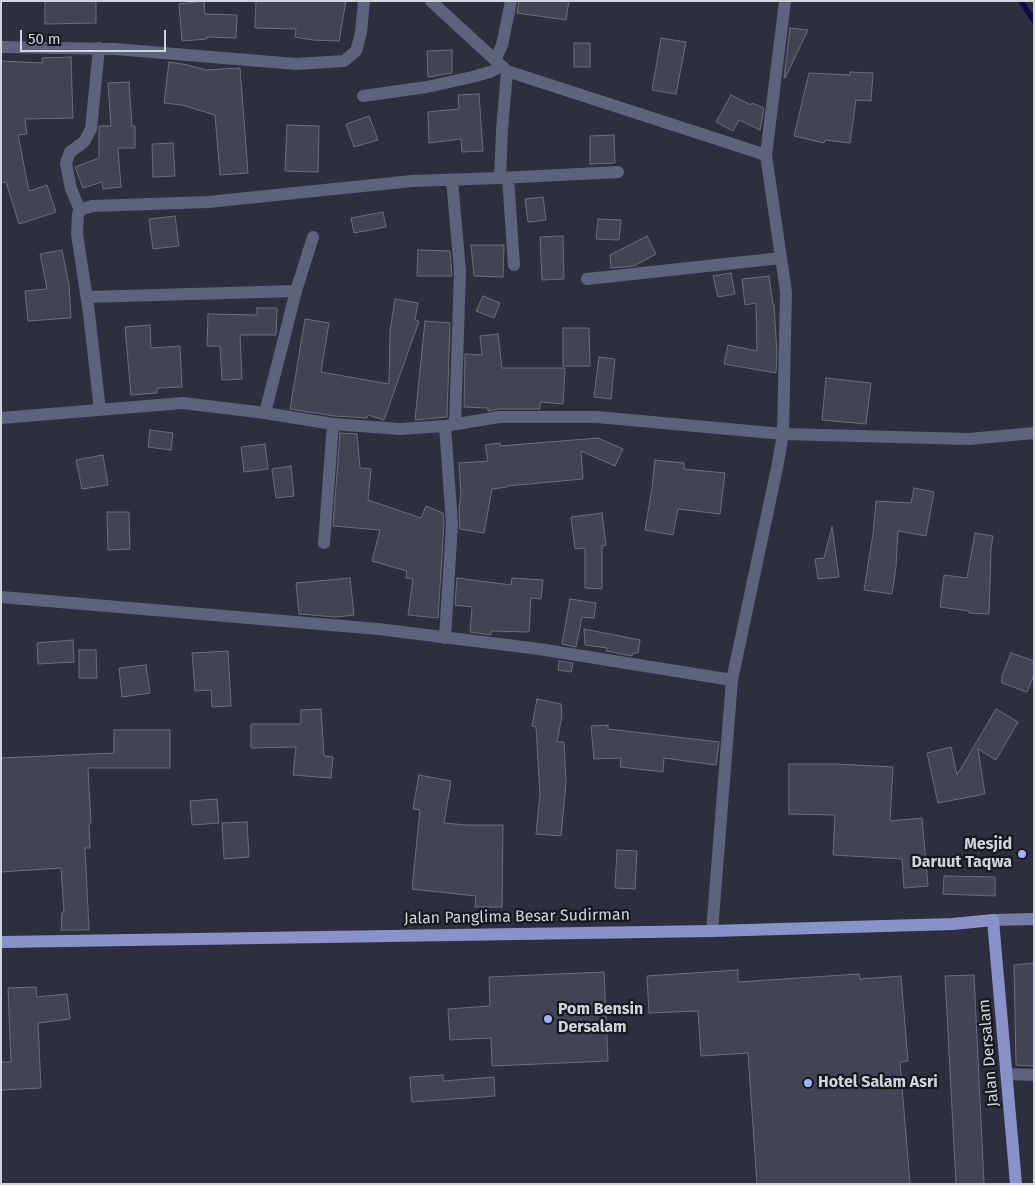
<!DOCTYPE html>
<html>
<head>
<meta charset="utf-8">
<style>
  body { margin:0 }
  #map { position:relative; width:1035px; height:1185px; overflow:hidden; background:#2d2f3e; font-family:"Fira Sans",sans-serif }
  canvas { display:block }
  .frame { position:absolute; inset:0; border:2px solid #d1d3dd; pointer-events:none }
  .scale { position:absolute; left:20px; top:30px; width:146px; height:22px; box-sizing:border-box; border:2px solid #d1d3dd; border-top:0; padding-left:6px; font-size:15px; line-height:18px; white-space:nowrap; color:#d1d3dd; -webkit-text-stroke:4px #16181f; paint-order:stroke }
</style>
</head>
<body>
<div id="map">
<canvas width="1035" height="1185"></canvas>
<div class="frame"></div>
<div class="scale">50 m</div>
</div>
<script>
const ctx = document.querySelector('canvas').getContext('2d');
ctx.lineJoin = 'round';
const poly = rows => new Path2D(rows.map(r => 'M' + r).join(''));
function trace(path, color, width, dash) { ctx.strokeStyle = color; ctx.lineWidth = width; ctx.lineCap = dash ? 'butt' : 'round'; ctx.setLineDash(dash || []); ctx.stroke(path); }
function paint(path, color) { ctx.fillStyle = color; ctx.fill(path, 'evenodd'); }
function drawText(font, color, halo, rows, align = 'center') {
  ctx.font = font + ' "Fira Sans",sans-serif'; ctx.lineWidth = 4.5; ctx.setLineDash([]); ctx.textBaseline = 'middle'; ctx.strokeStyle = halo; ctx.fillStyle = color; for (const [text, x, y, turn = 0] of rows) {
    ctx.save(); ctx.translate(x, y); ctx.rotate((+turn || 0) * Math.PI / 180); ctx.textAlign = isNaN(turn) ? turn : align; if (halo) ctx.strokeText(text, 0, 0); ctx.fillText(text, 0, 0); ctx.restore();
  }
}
const stream = poly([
  [1021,1,1034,21]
]);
const building = poly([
  [45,1,96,1,96,23,45,24,45,1],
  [204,1,205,14,237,15,236,38,207,37,207,39,182,41,179,4,204,1],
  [256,1,346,1,339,41,313,40,295,37,296,29,255,28,256,1],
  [519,1,569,1,566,20,517,13,519,1],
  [790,28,808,30,785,78,784,78,790,28],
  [661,38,686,42,676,94,652,90,661,38],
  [574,43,590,43,590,67,574,67,574,43],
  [452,50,452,73,428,77,427,51,452,50],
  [71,57,73,118,25,119,27,134,18,135,29,191,47,185,56,212,19,224,6,182,1,183,1,61,43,63,42,58,71,57],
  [169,62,188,65,206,70,240,68,248,173,220,175,215,115,182,105,164,103,169,62],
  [850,72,873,73,871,101,856,100,850,143,825,140,824,143,794,136,809,73,850,75,850,72],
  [129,82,132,126,135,126,135,148,118,148,121,187,103,189,102,182,83,188,75,167,99,158,99,126,111,126,108,83,129,82],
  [479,94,483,151,462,152,461,139,429,143,428,112,459,109,458,95,479,94],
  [731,95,751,105,752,103,764,108,760,130,739,120,733,131,716,122,731,95],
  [369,116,378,140,354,147,346,124,369,116],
  [287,125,319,126,318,172,285,171,287,125],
  [614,135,615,163,590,164,590,136,614,135],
  [173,143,175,176,153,177,152,144,173,143],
  [543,197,546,220,528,222,525,199,543,197],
  [383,212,386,227,354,233,351,218,383,212],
  [175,216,179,246,153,249,149,219,175,216],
  [598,219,621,220,619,240,596,239,598,219],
  [563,236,564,279,542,280,540,237,563,236],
  [647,236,656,254,634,266,611,268,610,255,647,236],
  [471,245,504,245,503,277,474,276,471,245],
  [62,250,69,285,71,318,28,321,25,291,47,289,40,254,62,250],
  [418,250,450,251,452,276,417,276,418,250],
  [731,273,735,294,718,297,713,276,731,273],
  [769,276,773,304,774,304,777,354,776,373,724,364,728,345,757,351,756,303,745,305,742,279,769,276],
  [483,296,500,303,494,318,476,311,483,296],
  [395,299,418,303,415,320,419,321,384,420,368,415,367,418,334,416,290,409,305,319,329,323,321,372,389,384,390,331,395,299],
  [257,308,277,308,276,335,240,335,242,379,222,380,220,346,207,346,208,314,257,315,257,308],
  [425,321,450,323,447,417,415,420,425,321],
  [150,325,151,348,180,346,182,387,157,388,157,393,131,395,125,327,150,325],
  [563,328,589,328,590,366,563,366,563,328],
  [498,334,502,368,565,368,563,404,540,402,540,409,499,409,488,411,488,408,464,407,465,354,482,355,480,336,498,334],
  [599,357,615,359,611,399,594,397,599,357],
  [826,378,871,383,866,424,822,420,826,378],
  [150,430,173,433,171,450,148,447,150,430],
  [340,433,357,434,360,468,371,469,368,500,421,518,426,506,443,513,444,524,438,618,408,615,413,579,406,578,407,571,372,561,380,530,333,526,340,433],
  [598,438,623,449,615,466,581,451,583,479,507,486,507,487,492,489,484,533,460,529,459,509,461,496,459,463,488,461,485,445,500,443,500,446,598,438],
  [265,444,268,469,244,472,241,447,265,444],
  [103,455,108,485,82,489,76,460,103,455],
  [655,460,684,463,684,469,725,473,720,514,678,509,673,535,645,530,652,488,655,460],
  [291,466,294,496,276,498,272,469,291,466],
  [914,488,934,492,926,536,898,531,896,567,892,594,864,590,873,534,876,501,911,503,914,488],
  [107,512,129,512,130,549,108,550,107,512],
  [602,513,606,545,602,546,602,589,585,588,585,548,575,549,571,517,602,513],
  [832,527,839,577,818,579,815,559,824,558,832,527],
  [975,533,993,536,991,549,989,614,969,613,969,611,940,607,944,575,967,578,975,533],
  [350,578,354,615,336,617,299,614,296,583,350,578],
  [457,578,511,585,512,578,543,580,541,599,531,598,529,632,491,631,491,635,470,632,472,607,455,605,457,578],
  [570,599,596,603,594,618,582,617,576,647,562,644,570,599],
  [584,629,640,640,638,653,633,653,632,656,606,651,607,648,585,645,584,629],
  [73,640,74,662,38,664,37,643,73,640],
  [79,650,96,650,97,678,79,678,79,650],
  [228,651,231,706,212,707,211,690,195,691,192,653,228,651],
  [1011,653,1034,661,1034,675,1027,692,1002,683,1002,676,1011,653],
  [559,661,573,663,571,672,558,670,559,661],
  [146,665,150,693,122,697,119,668,146,665],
  [537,699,561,704,562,716,557,742,564,742,566,783,561,836,536,834,540,794,536,727,532,726,537,699],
  [321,709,324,756,333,757,331,778,293,775,296,747,251,748,251,724,301,724,301,710,321,709],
  [996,709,1018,722,996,760,978,749,985,794,938,803,927,753,951,747,957,775,996,709],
  [608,725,608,729,719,742,716,765,664,758,663,772,620,767,621,758,594,759,591,726,608,725],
  [114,730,170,730,170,768,88,768,91,823,89,824,90,848,85,848,89,930,61,930,62,912,64,912,61,868,1,872,1,758,114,753,114,730],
  [789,764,837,764,893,767,890,821,922,818,928,886,904,888,902,859,833,855,835,815,789,814,789,764],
  [419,775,451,781,444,823,466,825,503,825,502,907,475,907,476,896,412,889,420,810,413,809,419,775],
  [217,799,219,823,192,825,190,801,217,799],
  [247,822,249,857,224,859,222,823,247,822],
  [617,850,637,851,635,889,615,888,617,850],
  [944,876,995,877,995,896,943,894,944,876],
  [1034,963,1034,1066,1016,1065,1014,965,1034,963],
  [738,970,738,982,859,974,860,979,901,976,908,1061,900,1062,910,1184,757,1184,748,1053,701,1056,698,1011,649,1013,647,976,738,970],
  [604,972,608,1061,492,1066,491,1038,450,1040,448,1009,490,1006,489,977,604,972],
  [974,975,984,1184,956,1184,945,976,974,975],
  [36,987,37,997,67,994,70,1019,38,1023,41,1088,1,1090,1,1062,11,1062,8,988,36,987],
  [443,1075,443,1081,494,1077,495,1096,412,1102,410,1077,443,1075]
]);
const street = poly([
  [431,1,507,71,766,155,786,292,783,434,777,468,732,680,712,931],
  [1,47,115,49,296,64,344,61,356,51,361,33,364,1],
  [495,60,502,45,511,1],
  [363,96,427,87,472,77,490,72,502,66],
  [766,155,785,1],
  [500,178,618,172],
  [508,178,514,265],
  [452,180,460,271,455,424],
  [80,210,71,189,66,163,70,152,84,142,91,129,99,48],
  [587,279,781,258],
  [87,297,296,291],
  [100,410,89,313,77,234,78,214,80,210,92,206,208,202,412,181,500,178,502,130,507,71],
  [265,413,296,291,313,237],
  [1,418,183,403,265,413,333,424,400,429,445,426,499,417,597,417,783,434,969,439,1034,433],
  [324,543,333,424],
  [1,597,378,629,539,649,732,680],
  [445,638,452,524,445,426],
  [1007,1074,1034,1075]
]);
const secondary = poly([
  [993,920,1034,919]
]);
const primary = poly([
  [1,942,712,931,953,924,993,920,1016,1184]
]);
const markers = [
  [1022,854,5,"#a6b1fc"],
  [548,1019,5,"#a6b1fc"],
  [808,1083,5,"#a6b1fc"]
];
const poiNames = [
  ["Mesjid",1012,845,"right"],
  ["Daruut Taqwa",1012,863,"right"],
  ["Pom Bensin",558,1010],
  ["Dersalam",558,1028],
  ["Hotel Salam Asri",818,1083]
];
const streetNames = [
  ["Jalan Panglima Besar Sudirman",517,917,-1],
  ["Jalan Dersalam",989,1053,-95]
];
trace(stream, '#0f0a41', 5.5);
paint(building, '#414454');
trace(building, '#6a6e7f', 1);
trace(street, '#5d627d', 12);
trace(secondary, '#767da8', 12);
trace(primary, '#8992ca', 12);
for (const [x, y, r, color] of markers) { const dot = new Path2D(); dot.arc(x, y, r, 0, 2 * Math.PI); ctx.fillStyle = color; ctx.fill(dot); trace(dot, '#16181f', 2); }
drawText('bold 16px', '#d1d3dd', '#16181f', poiNames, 'left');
drawText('16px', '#d1d3dd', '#16181f', streetNames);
</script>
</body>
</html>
